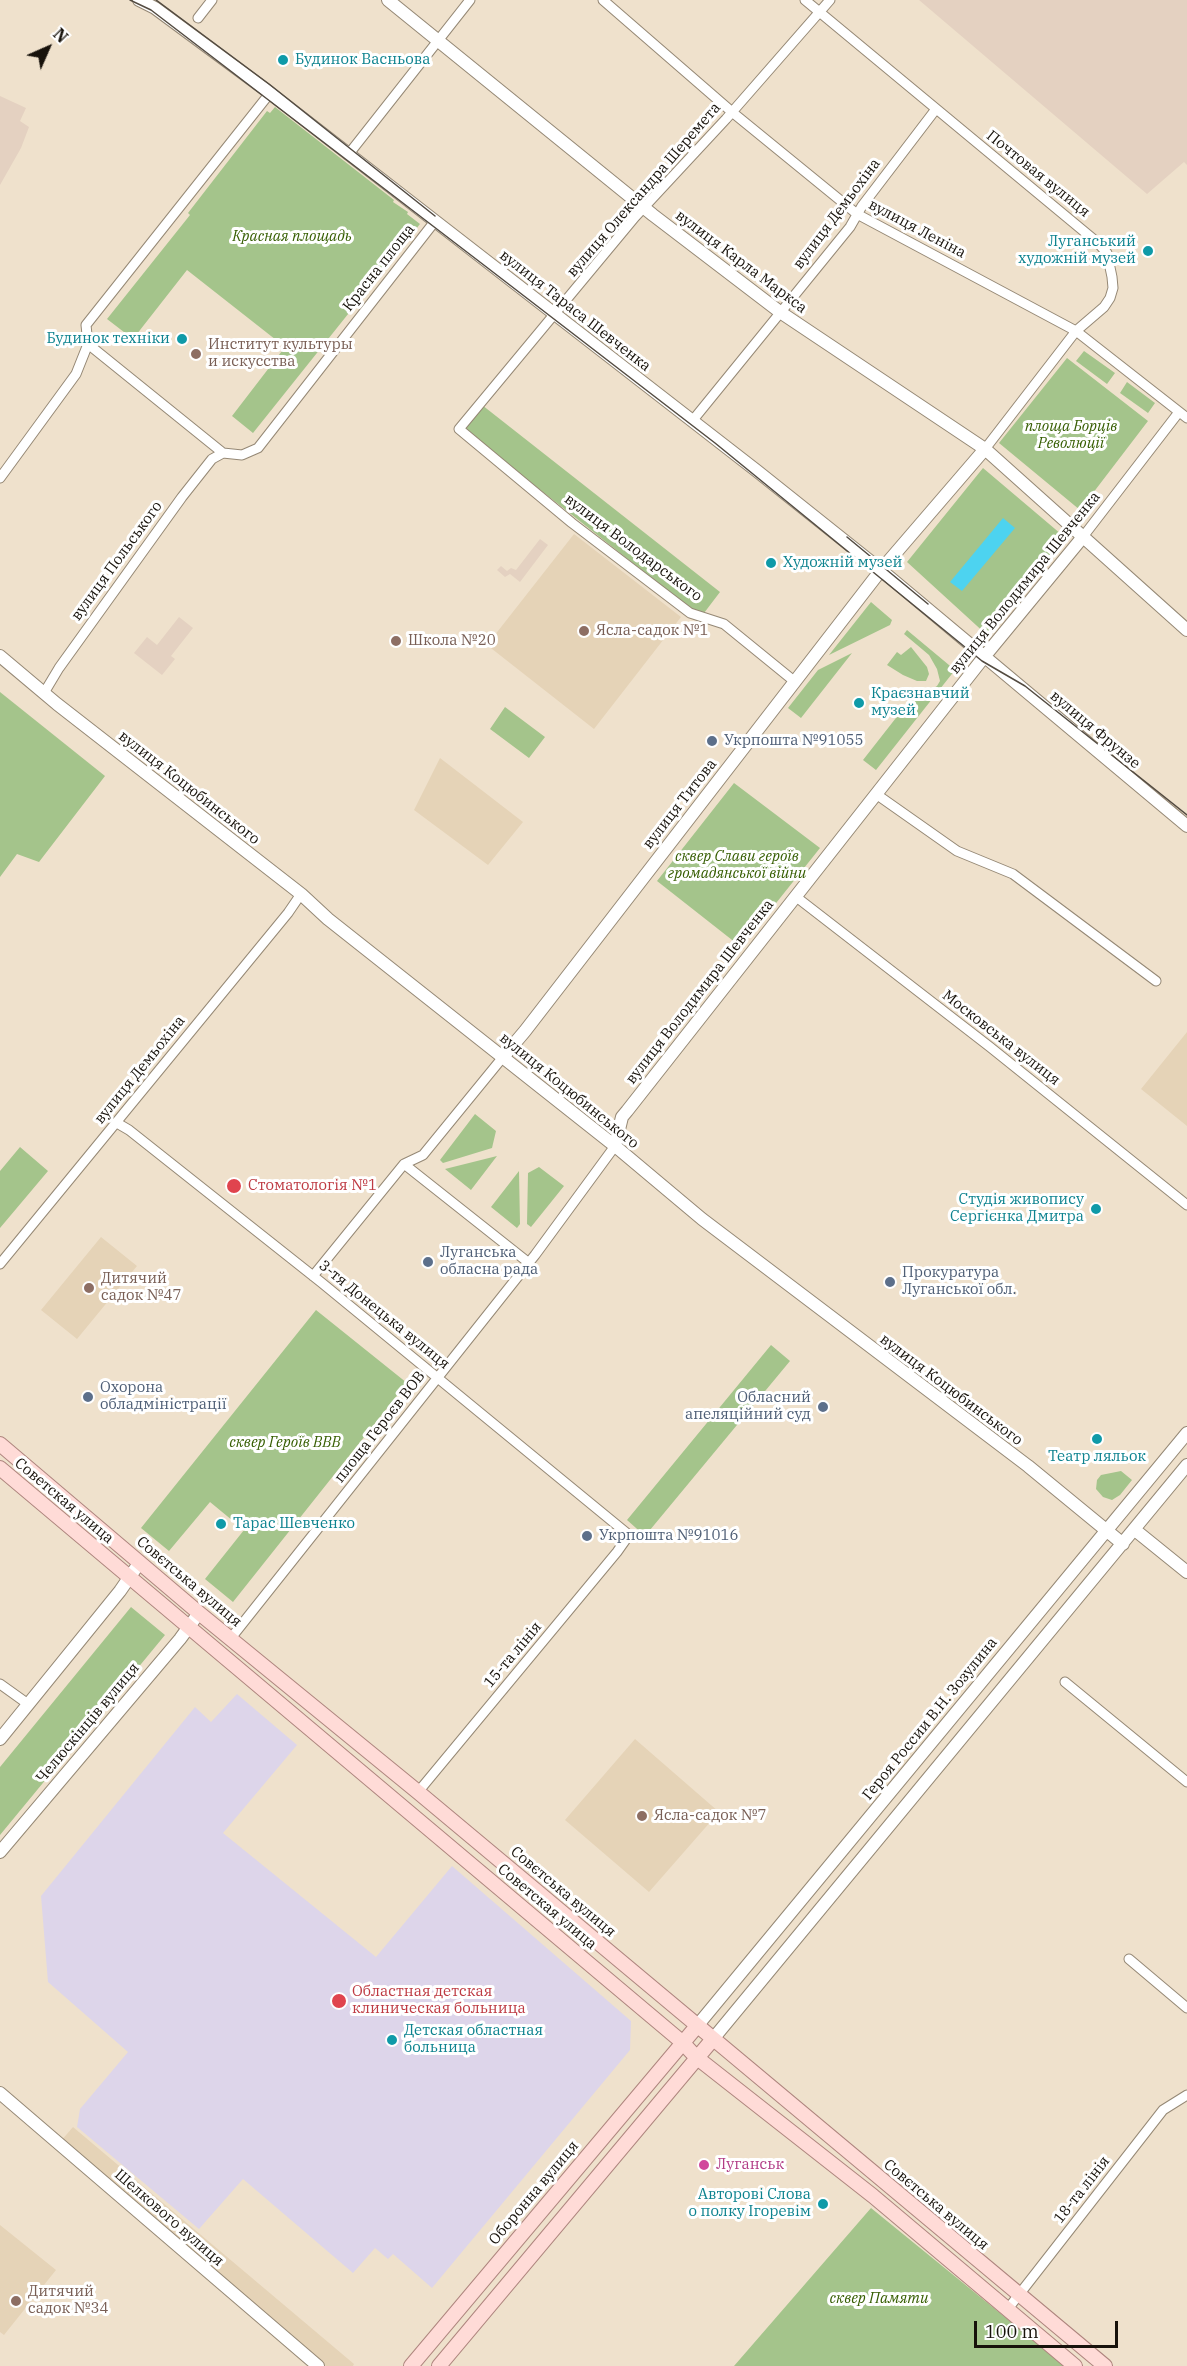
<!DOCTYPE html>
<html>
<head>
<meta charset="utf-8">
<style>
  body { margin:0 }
  #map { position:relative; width:1187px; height:2366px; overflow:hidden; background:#efe1cc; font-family:"IBM Plex Serif",serif }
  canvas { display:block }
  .north { position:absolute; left:18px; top:18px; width:60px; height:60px; -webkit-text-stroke:4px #fff; paint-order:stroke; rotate:45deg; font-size:16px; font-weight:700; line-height:24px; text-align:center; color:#17120b }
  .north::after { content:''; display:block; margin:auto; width:21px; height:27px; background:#17120b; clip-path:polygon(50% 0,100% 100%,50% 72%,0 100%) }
  .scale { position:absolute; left:974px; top:2321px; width:144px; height:27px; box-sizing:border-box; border:3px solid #17120b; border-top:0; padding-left:8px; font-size:18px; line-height:21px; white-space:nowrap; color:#17120b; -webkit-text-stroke:4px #fff; paint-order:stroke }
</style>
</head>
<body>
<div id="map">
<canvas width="1187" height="2366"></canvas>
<div class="north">N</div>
<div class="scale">100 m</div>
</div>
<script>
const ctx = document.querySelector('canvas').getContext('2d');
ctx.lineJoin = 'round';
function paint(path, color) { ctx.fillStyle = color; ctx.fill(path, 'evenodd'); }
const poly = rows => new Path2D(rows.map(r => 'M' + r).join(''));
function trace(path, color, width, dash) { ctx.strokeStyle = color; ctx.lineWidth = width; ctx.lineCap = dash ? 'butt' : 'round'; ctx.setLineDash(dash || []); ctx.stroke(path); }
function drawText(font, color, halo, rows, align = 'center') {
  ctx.font = font + ' "IBM Plex Serif",serif'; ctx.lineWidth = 6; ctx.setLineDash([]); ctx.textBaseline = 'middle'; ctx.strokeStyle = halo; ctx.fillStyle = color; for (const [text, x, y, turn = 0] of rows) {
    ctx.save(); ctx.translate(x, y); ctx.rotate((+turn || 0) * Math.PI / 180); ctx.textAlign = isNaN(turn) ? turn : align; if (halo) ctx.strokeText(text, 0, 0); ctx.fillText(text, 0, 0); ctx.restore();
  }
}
const built = poly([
  [574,534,681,617,594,729,487,645],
  [440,758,523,822,488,865,414,810],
  [1187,1032,1187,1126,1141,1089],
  [101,1237,137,1266,77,1339,41,1310],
  [635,1739,719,1812,649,1892,565,1820],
  [73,2127,354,2364,353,2366,326,2366,60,2142],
  [0,2225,56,2270,4,2335,0,2332]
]);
const industrial = poly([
  [919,0,1187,0,1187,165,1184,162,1147,194],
  [0,96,26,108,20,121,29,127,21,148,0,185],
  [540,539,548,545,520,582,510,574,505,577,497,570,501,566,507,571,511,568,516,570],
  [179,617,193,628,171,656,175,659,162,675,134,653,147,637,157,645]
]);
const medical = poly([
  [237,1694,297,1745,223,1833,376,1957,452,1866,631,2021,630,2050,432,2288,393,2254,388,2259,375,2248,353,2273,243,2179,199,2229,77,2127,80,2109,128,2052,48,1982,41,1896,195,1707,211,1722]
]);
const green = poly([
  [275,107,394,200,393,202,408,212,407,214,420,224,253,433,232,416,285,347,187,270,133,339,107,319,190,215,188,213,267,111,270,113],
  [1084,351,1115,373,1107,384,1076,361],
  [1067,358,1148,421,1080,510,999,443],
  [1127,382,1155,403,1148,413,1120,393],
  [482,405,720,592,701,617,462,428],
  [983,468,1068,540,988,636,907,562],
  [871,602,892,620,890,625,829,655],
  [907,630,955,670,876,770,863,760,910,700,914,690,929,691,937,686,940,681,937,669,929,655,904,634],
  [911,647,927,667,929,674,926,681,917,681,903,675,887,665,897,652,901,655],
  [852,653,801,718,788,708,818,670],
  [0,692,105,776,39,862,17,854,0,877],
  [505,707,545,737,529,758,490,729],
  [734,783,820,848,741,947,657,881],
  [475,1114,496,1131,492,1148,443,1163,440,1160],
  [20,1147,48,1171,0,1228,0,1171],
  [497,1156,471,1190,445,1169],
  [539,1167,564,1186,531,1227,527,1224,528,1173],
  [519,1171,520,1224,517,1228,491,1207],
  [316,1310,407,1383,233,1602,205,1579,244,1530,210,1502,169,1551,141,1528],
  [771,1345,790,1361,645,1536,627,1520],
  [1121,1471,1132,1480,1120,1495,1112,1500,1103,1497,1096,1489,1097,1480,1101,1475],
  [131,1607,165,1635,0,1835,0,1767],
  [871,2208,1065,2366,734,2366]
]);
const water = poly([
  [1003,518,1015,528,962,591,950,582]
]);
const street = poly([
  [603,0,732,112,857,214,1076,331,1187,418],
  [805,0,1098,243,1107,253,1112,277,1113,288,1110,298,1104,307,1076,331,985,449],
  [198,18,212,0],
  [348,155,470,0],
  [88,344,223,453],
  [693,420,850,227,862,206,936,109],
  [223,453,242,455,258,448,432,225,437,223],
  [0,478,76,374,88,344,86,325,270,93],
  [1082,538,1179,412],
  [794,681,724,624,690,613,572,523,459,429,635,217,726,119,830,0],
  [44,693,59,668,182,497,212,459,223,453],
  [876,794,957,851,1013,874,1156,981],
  [795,896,990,1047,1187,1205],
  [117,1123,129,1130,322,1283,629,1535,617,1552,418,1792],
  [404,1164,529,1263],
  [0,1264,288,913,301,894],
  [313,1276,404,1164,423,1155,503,1057],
  [231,1638,535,1255,615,1146],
  [1065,1682,1187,1782],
  [0,1684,28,1704],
  [1129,1959,1187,2008],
  [1007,2310,1163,2110,1187,2095]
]);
const secondary = poly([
  [139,0,155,8,270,93,757,471,881,570,1187,826],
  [388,0,653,215,780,312,985,449,1187,630],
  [0,656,57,704,301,894,328,919,615,1146,702,1219,1028,1466,1123,1544],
  [503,1057,525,1031,881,570,985,449],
  [615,1146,622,1117,627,1111,984,657,1082,538],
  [1135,1530,1187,1572],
  [0,1739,120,1591,140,1562],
  [0,1852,180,1639,199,1613],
  [697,2026,1187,1433],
  [713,2039,1187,1465],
  [0,2093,318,2366]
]);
const primary = poly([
  [0,1444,199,1613,418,1792,1105,2366],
  [0,1468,682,2042,696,2057,873,2196,1075,2366],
  [411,2366,697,2026],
  [439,2366,713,2039]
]);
const tram = poly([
  [130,0,151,10,489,269,715,443,982,661,1025,686,1187,815],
  [156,0,269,84,435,216],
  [847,537,928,604]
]);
const markers = [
  [283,60,6,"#0f9aa8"],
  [1148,251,6,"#0f9aa8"],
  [182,339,6,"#0f9aa8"],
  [196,354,6,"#8d6e63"],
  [771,563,6,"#0f9aa8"],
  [584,631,6,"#8d6e63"],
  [396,641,6,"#8d6e63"],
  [859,703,6,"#0f9aa8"],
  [712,741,6,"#5c6f8a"],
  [234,1186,8,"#e0444e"],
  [1096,1209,6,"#0f9aa8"],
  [428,1262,6,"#5c6f8a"],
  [890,1282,6,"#5c6f8a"],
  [89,1288,6,"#8d6e63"],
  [88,1397,6,"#5c6f8a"],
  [823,1407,6,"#5c6f8a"],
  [1097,1439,6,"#0f9aa8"],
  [221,1524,6,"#0f9aa8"],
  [587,1536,6,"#5c6f8a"],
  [642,1816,6,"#8d6e63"],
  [339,2001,8,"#e0444e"],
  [392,2040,6,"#0f9aa8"],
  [704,2165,6,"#d1479c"],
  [823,2204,6,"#0f9aa8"],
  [16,2301,6,"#8d6e63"]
];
const cultureNames = [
  ["Будинок Васньова",295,60],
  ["Луганський",1136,242,"right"],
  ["художній музей",1136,259,"right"],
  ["Будинок техніки",170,339,"right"],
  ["Художній музей",783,563],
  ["Краєзнавчий",871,694],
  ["музей",871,711],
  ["Студія живопису",1084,1200,"right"],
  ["Сергієнка Дмитра",1084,1217,"right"],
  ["Театр ляльок",1097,1457,"center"],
  ["Тарас Шевченко",233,1524],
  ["Детская областная",404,2031],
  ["больница",404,2048],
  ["Авторові Слова",811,2195,"right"],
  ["о полку Ігоревім",811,2212,"right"]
];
const streetNames = [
  ["Почтовая вулиця",1038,174,39],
  ["вулиця Олександра Шеремета",644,190,-49],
  ["вулиця Демьохіна",837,214,-53],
  ["вулиця Леніна",917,229,28],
  ["вулиця Карла Маркса",741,262,37],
  ["Красна площа",379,268,-52],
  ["вулиця Тараса Шевченка",575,311,38],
  ["вулиця Володарського",633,548,37],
  ["вулиця Польського",117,561,-54],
  ["вулиця Володимира Шевченка",1025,583,-51],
  ["вулиця Фрунзе",1095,730,40],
  ["вулиця Коцюбинського",189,788,38],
  ["вулиця Титова",680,804,-52],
  ["вулиця Володимира Шевченка",700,992,-52],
  ["Московська вулиця",1001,1038,38],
  ["вулиця Демьохіна",140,1070,-51],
  ["вулиця Коцюбинського",569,1091,39],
  ["3-тя Донецька вулиця",384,1315,39],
  ["вулиця Коцюбинського",951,1390,37],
  ["площа Героєв ВОВ",380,1427,-52],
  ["Советская улица",64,1501,40],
  ["Совєтська вулиця",189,1582,40],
  ["15-та лінія",513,1655,-50],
  ["Героя России В.Н. Зозулина",930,1719,-51],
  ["Челюскінців вулиця",88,1723,-50],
  ["Совєтська вулиця",563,1892,40],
  ["Советская улица",547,1907,40],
  ["18-та лінія",1082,2190,-52],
  ["Оборонна вулиця",534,2193,-50],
  ["Совєтська вулиця",936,2205,40],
  ["Шелкового вулиця",169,2218,41]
];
const parkNames = [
  ["Красная площадь",292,237],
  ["площа Борців",1071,427],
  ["Революції",1071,444],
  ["сквер Слави героїв",737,857],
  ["громадянської війни",737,874],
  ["сквер Героїв ВВВ",285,1443],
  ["сквер Памяти",879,2299]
];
const educationNames = [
  ["Институт культуры",208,345],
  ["и искусства",208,362],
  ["Ясла-садок №1",596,631],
  ["Школа №20",408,641],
  ["Дитячий",101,1279],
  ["садок №47",101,1296],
  ["Ясла-садок №7",654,1816],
  ["Дитячий",28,2292],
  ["садок №34",28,2309]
];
const serviceNames = [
  ["Укрпошта №91055",724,741],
  ["Луганська",440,1253],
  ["обласна рада",440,1270],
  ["Прокуратура",902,1273],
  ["Луганської обл.",902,1290],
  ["Охорона",100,1388],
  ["обладміністрації",100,1405],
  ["Обласний",811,1398,"right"],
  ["апеляційний суд",811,1415,"right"],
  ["Укрпошта №91016",599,1536]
];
const healthNames = [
  ["Стоматологія №1",248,1186],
  ["Областная детская",352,1992],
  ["клиническая больница",352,2009]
];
const hotelNames = [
  ["Луганськ",716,2165]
];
paint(built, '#e5d3b7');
paint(industrial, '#e4d1c1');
paint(medical, '#ddd5ea');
paint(green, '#a4c48b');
paint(water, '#4dd3f0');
trace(street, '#958875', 11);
trace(secondary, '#958875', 14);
trace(primary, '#ae857e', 16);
trace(street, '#fff', 9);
trace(secondary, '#fff', 12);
trace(primary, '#ffdbd7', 14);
trace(tram, '#534b41', 1.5);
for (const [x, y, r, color] of markers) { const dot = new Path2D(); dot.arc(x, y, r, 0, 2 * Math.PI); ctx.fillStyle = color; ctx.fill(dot); trace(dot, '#fff', 2); }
drawText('15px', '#0d838f', '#fff', cultureNames, 'left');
drawText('15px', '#17120b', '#fff', streetNames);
drawText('italic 15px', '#365e02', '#fff', parkNames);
drawText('15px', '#785e54', '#fff', educationNames, 'left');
drawText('15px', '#4e5e75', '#fff', serviceNames, 'left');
drawText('15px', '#be3a42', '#fff', healthNames, 'left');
drawText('15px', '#b23c85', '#fff', hotelNames, 'left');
</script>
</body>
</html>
